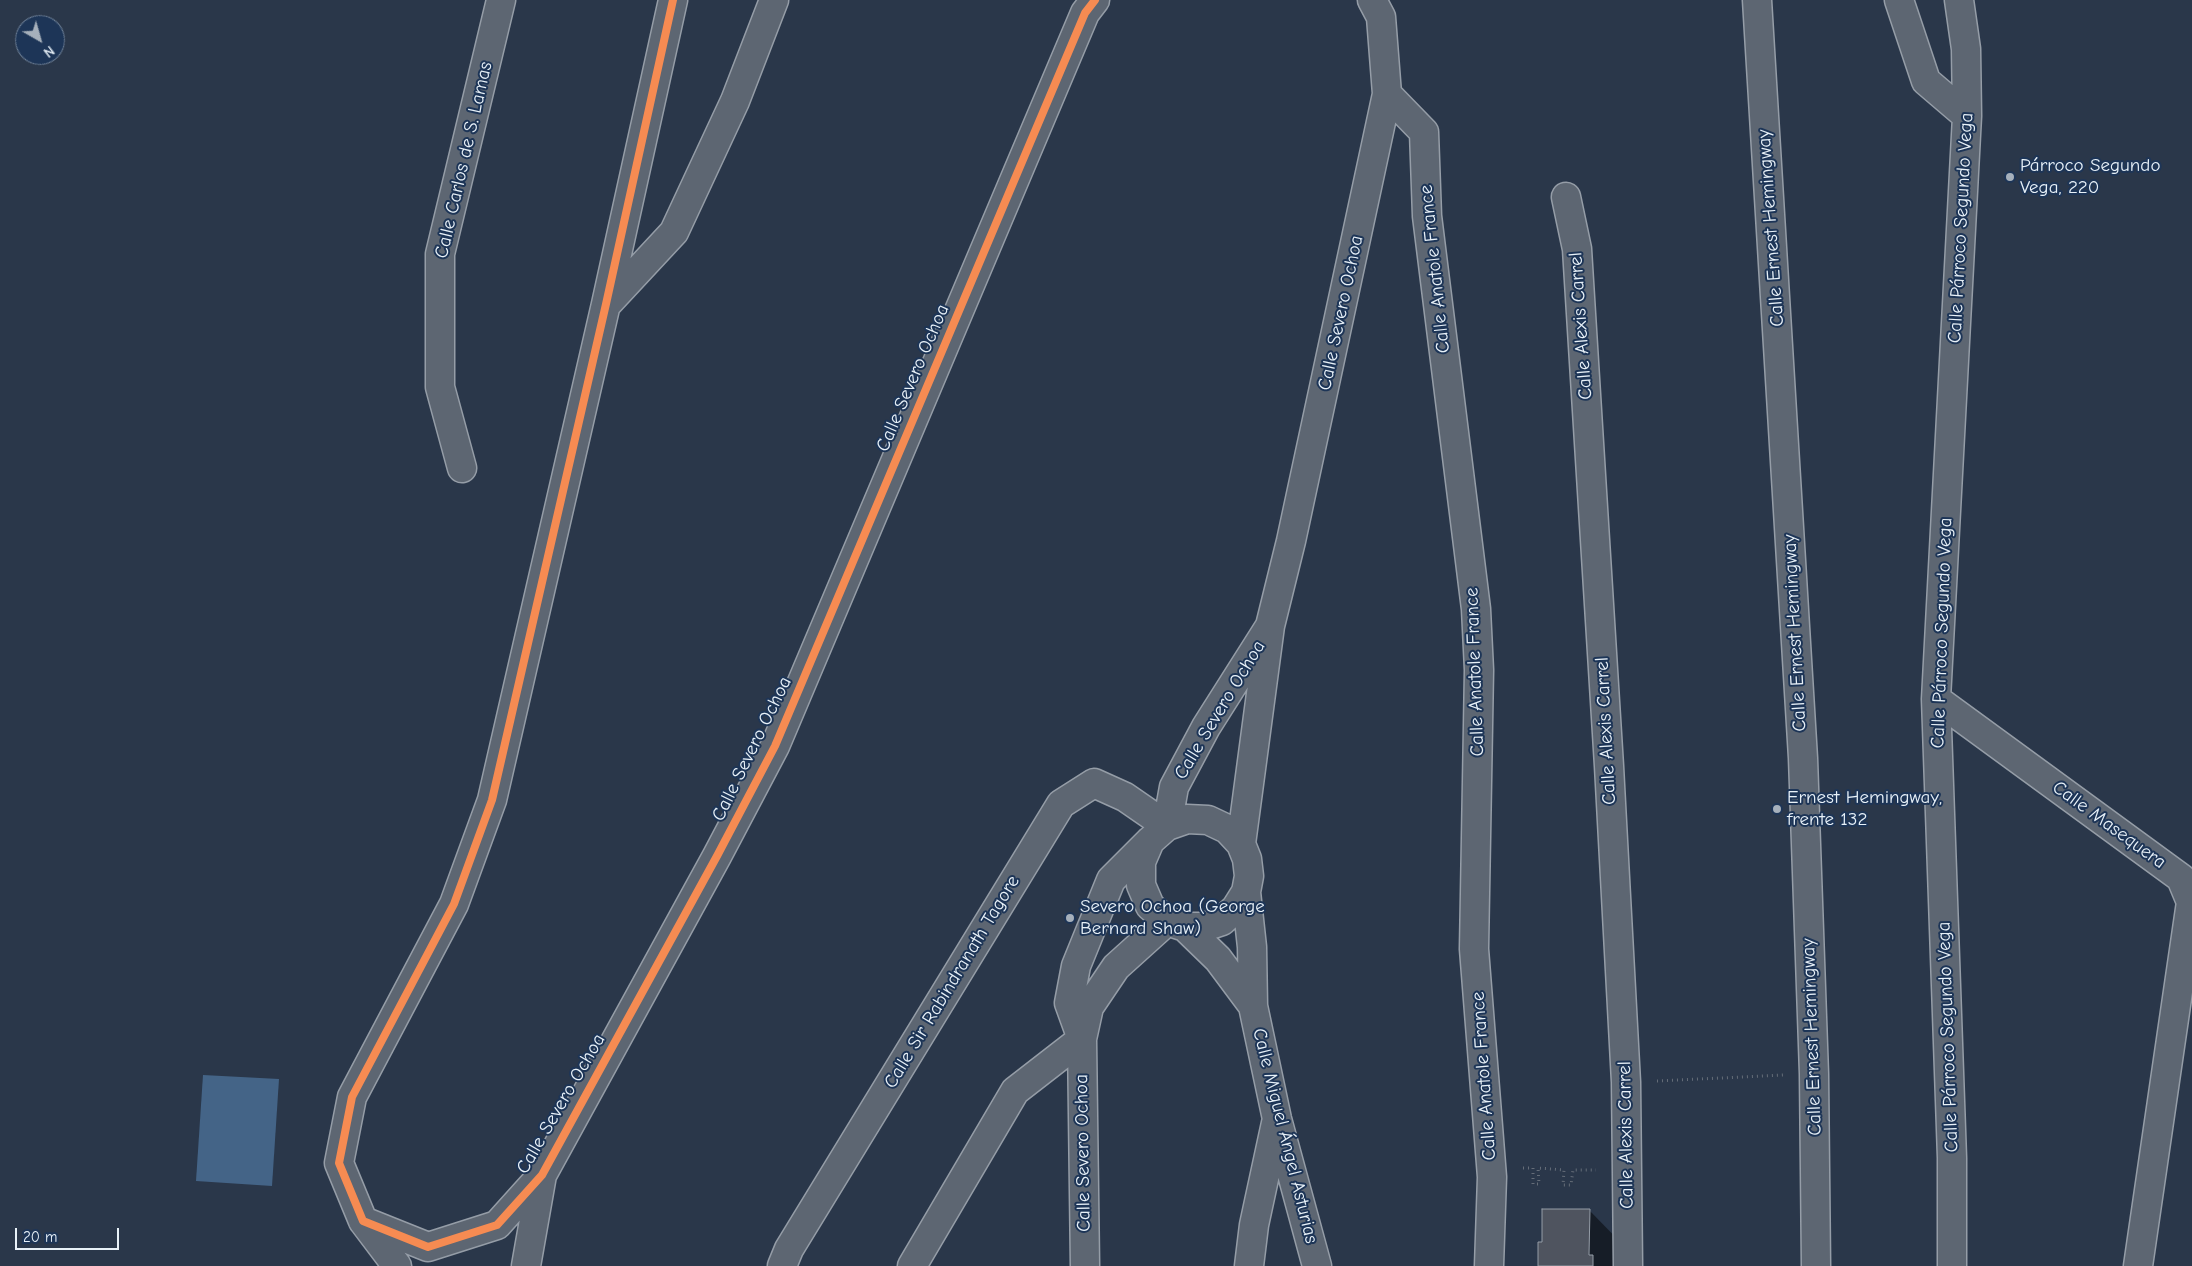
<!DOCTYPE html>
<html>
<head>
<meta charset="utf-8">
<style>
  body { margin:0 }
  #map { position:relative; width:2192px; height:1266px; overflow:hidden; background:#2a374a; font-family:"Comic Neue",sans-serif }
  canvas { display:block }
  .north { position:absolute; left:15px; top:15px; width:50px; height:50px; box-sizing:border-box; background:#1d3557; border:1px solid #6e8097; border-radius:50%; rotate:142deg; font-size:14px; font-weight:700; line-height:20px; text-align:center; color:#e8f1f8 }
  .north::after { content:''; display:block; margin:auto; width:18px; height:22px; background:#a6b0bb; clip-path:polygon(50% 0,100% 100%,50% 72%,0 100%) }
  .scale { position:absolute; left:15px; top:1228px; width:104px; height:22px; box-sizing:border-box; border:2px solid #e8f1f8; border-top:0; padding-left:6px; font-size:15px; line-height:18px; white-space:nowrap; color:#e8f1f8; -webkit-text-stroke:4px #1d3557; paint-order:stroke }
</style>
</head>
<body>
<div id="map">
<canvas width="2192" height="1266"></canvas>
<div class="north">N</div>
<div class="scale">20 m</div>
</div>
<script>
const ctx = document.querySelector('canvas').getContext('2d');
ctx.lineJoin = 'round';
function paint(path, color) { ctx.fillStyle = color; ctx.fill(path, 'evenodd'); }
const poly = rows => new Path2D(rows.map(r => 'M' + r).join(''));
function trace(path, color, width, dash) { ctx.strokeStyle = color; ctx.lineWidth = width; ctx.lineCap = dash ? 'butt' : 'round'; ctx.setLineDash(dash || []); ctx.stroke(path); }
function drawText(font, color, halo, rows, align = 'center') {
  ctx.font = font + ' "Comic Neue",sans-serif'; ctx.lineWidth = 4; ctx.setLineDash([]); ctx.textBaseline = 'middle'; ctx.strokeStyle = halo; ctx.fillStyle = color; for (const [text, x, y, turn = 0] of rows) {
    ctx.save(); ctx.translate(x, y); ctx.rotate((+turn || 0) * Math.PI / 180); ctx.textAlign = isNaN(turn) ? turn : align; if (halo) ctx.strokeText(text, 0, 0); ctx.fillText(text, 0, 0); ctx.restore();
  }
}
const water = poly([
  [203,1075,279,1079,272,1186,196,1181]
]);
const shadow = poly([
  [1589,1210,1633,1255,1633,1266,1540,1266,1543,1243]
]);
const building = poly([
  [1542,1209,1590,1209,1589,1255,1593,1255,1593,1266,1538,1266,1538,1242,1542,1242,1542,1209]
]);
const path = poly([
  [1657,1081,1784,1075],
  [1523,1168,1533,1168,1533,1184,1539,1184,1538,1168,1564,1170,1563,1185,1571,1185,1573,1170,1596,1170]
]);
const minor = poly([
  [673,0,606,304,492,800,454,904,352,1097,339,1163,363,1221,428,1247,497,1225,542,1175,717,856,775,746,1085,13,1095,0],
  [1757,0,1803,758,1814,1074,1816,1266],
  [1899,0,1926,81,1967,116],
  [1387,94,1424,132,1427,216,1476,609,1479,670,1474,949,1492,1177,1489,1266],
  [1566,197,1577,249,1609,766,1626,1082,1628,1266],
  [607,304,674,232,735,101,774,0],
  [462,468,440,387,440,254,501,0],
  [1936,699,2181,878,2191,902,2138,1266],
  [1241,844,1270,626,1291,541,1387,94,1381,17,1372,0],
  [1246,892,1252,947,1253,1006,1277,1119,1317,1266],
  [1185,927,1218,959,1253,1006],
  [1082,1039,1069,1003,1076,966,1111,880,1150,841,1167,826,1187,819,1208,820,1227,829,1241,844,1247,859,1249,876,1246,892,1236,908,1222,921,1204,927,1185,927,1167,921,1150,906,1141,885,1141,862,1150,841],
  [363,1221,397,1266],
  [526,1266,542,1175],
  [782,1266,789,1249,1061,804,1094,783,1125,797,1167,826,1174,787,1206,727,1270,626],
  [912,1266,1015,1091,1082,1039],
  [1085,1266,1082,1039,1089,1007,1116,967,1167,921],
  [1249,1266,1254,1225,1276,1123],
  [1952,1266,1952,1158,1936,699,1967,116,1966,49,1959,0]
]);
const cycleway = poly([
  [673,0,606,304,492,800,454,904,352,1097,339,1163,363,1221,428,1247,497,1225,542,1175,717,856,775,746,1085,13,1095,0]
]);
const markers = [
  [2010,177,5,"#a6b0bb"],
  [1777,809,5,"#a6b0bb"],
  [1070,918,5,"#a6b0bb"]
];
const streetNames = [
  ["Calle Carlos de S. Lamas",464,160,-77],
  ["Calle Ernest Hemingway",1771,228,-94],
  ["Calle Párroco Segundo Vega",1961,228,-87],
  ["Calle Anatole France",1435,269,-96],
  ["Calle Severo Ochoa",1341,313,-78],
  ["Calle Alexis Carrel",1581,326,-94],
  ["Calle Severo Ochoa",913,378,-67],
  ["Calle Ernest Hemingway",1795,633,-93],
  ["Calle Párroco Segundo Vega",1942,633,-88],
  ["Calle Anatole France",1475,672,-92],
  ["Calle Severo Ochoa",1220,710,-59],
  ["Calle Alexis Carrel",1606,731,-93],
  ["Calle Severo Ochoa",752,749,-64],
  ["Calle Masequera",2109,825,36],
  ["Calle Sir Rabindranath Tagore",952,982,-59],
  ["Calle Ernest Hemingway",1812,1037,-92],
  ["Calle Párroco Segundo Vega",1948,1037,-92],
  ["Calle Anatole France",1484,1076,-94],
  ["Calle Severo Ochoa",561,1104,-60],
  ["Calle Alexis Carrel",1626,1135,-91],
  ["Calle Miguel Ángel Asturias",1285,1136,76],
  ["Calle Severo Ochoa",1083,1153,-91]
];
const poiNames = [
  ["Párroco Segundo",2020,166],
  ["Vega, 220",2020,188],
  ["Ernest Hemingway,",1787,798],
  ["frente 132",1787,820],
  ["Severo Ochoa (George",1080,907],
  ["Bernard Shaw)",1080,929]
];
paint(water, '#446487');
paint(shadow, '#0007');
paint(building, '#4f545f');
trace(building, '#959da7', 1);
trace(minor, '#959da7', 31);
trace(path, '#656d78', 3, [1, 4]);
trace(minor, '#5d6672', 28);
trace(cycleway, '#f68b52', 8);
for (const [x, y, r, color] of markers) { const dot = new Path2D(); dot.arc(x, y, r, 0, 2 * Math.PI); ctx.fillStyle = color; ctx.fill(dot); trace(dot, '#1d3557', 2); }
drawText('19px', '#e8f1f8', '#1d3557', streetNames);
drawText('19px', '#e8f1f8', '#1d3557', poiNames, 'left');
</script>
</body>
</html>
